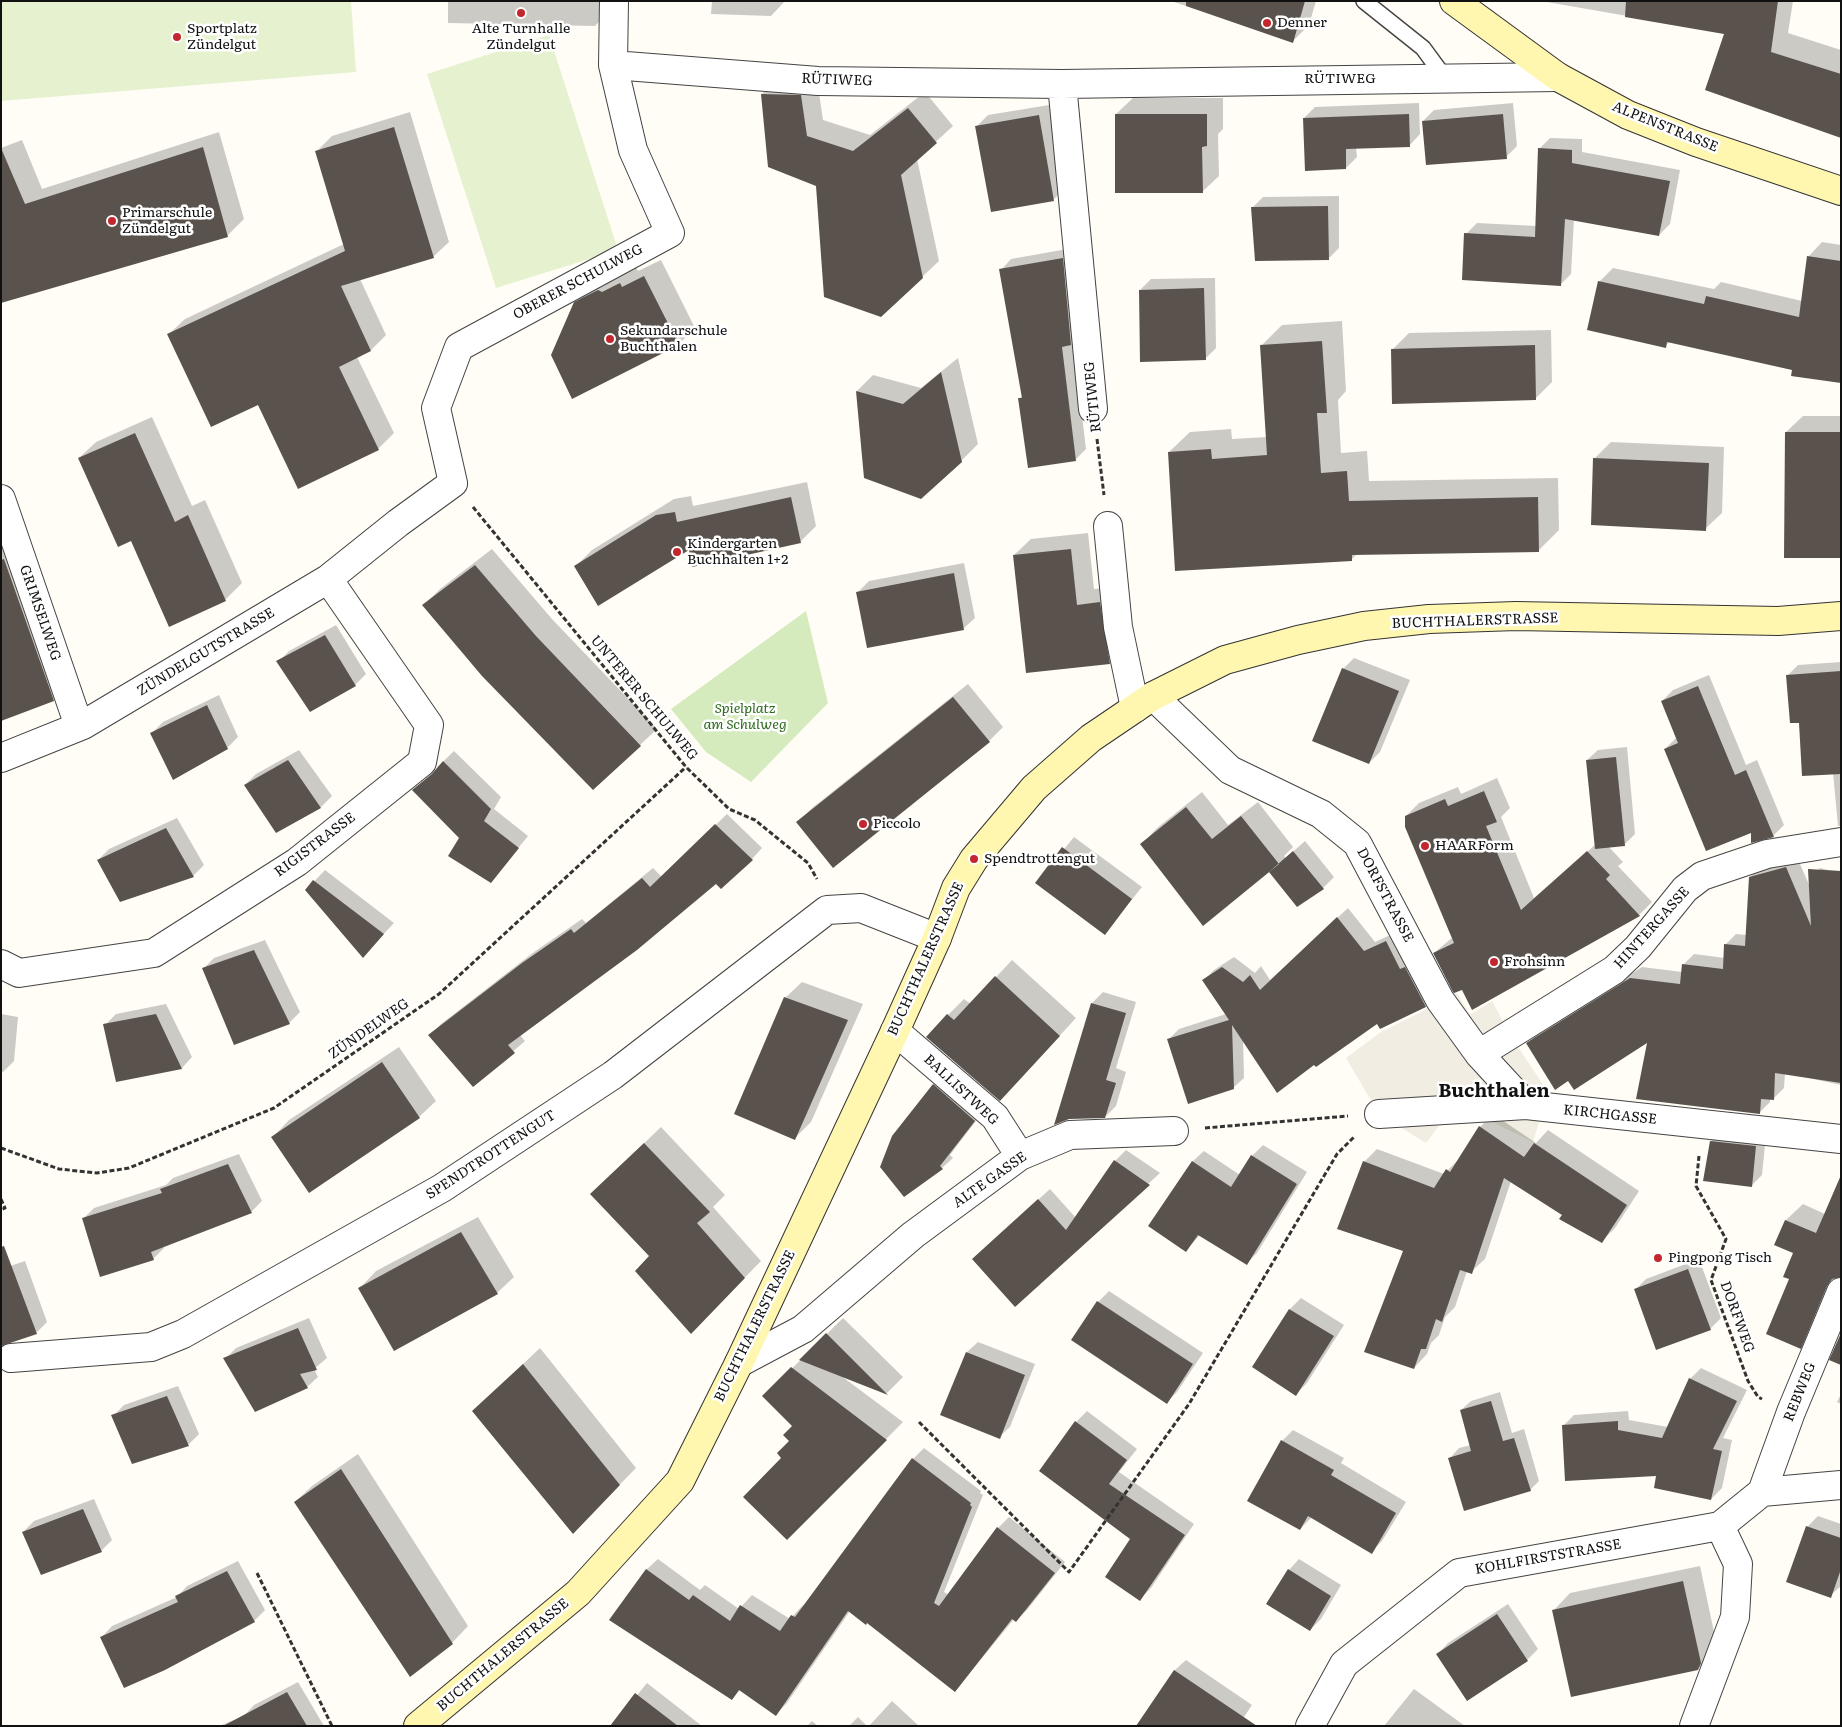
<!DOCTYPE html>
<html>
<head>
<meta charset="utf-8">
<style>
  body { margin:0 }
  #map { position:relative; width:1842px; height:1727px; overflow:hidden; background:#fffdf5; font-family:Literata,serif }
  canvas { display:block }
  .frame { position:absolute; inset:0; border:2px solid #111; pointer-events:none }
</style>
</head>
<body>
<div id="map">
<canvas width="1842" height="1727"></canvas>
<div class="frame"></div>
</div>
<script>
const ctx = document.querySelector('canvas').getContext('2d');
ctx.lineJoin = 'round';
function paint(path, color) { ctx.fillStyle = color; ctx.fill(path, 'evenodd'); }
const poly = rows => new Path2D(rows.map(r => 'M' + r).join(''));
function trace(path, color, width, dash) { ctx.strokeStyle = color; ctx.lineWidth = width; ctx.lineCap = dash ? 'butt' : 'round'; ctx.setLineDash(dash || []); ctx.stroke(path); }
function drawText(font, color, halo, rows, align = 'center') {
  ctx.font = font + ' Literata,serif'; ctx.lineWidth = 5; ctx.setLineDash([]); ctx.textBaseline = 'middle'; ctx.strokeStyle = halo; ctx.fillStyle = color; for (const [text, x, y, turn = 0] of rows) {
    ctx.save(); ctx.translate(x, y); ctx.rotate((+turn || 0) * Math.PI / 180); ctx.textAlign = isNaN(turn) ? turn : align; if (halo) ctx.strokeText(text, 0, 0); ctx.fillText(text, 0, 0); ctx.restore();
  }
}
const green = poly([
  [806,611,828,703,751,782,706,752,671,709]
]);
const pitch = poly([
  [1,1,351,1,356,72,1,101],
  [549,35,618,250,496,288,427,74]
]);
const plaza = poly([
  [1455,990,1470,1015,1492,1001,1510,1035,1548,1092,1533,1142,1455,1104,1426,1143,1379,1114,1346,1058,1381,1032,1421,1012]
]);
const shadow = poly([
  [448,1,611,1,611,10,595,26,448,23],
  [712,1,785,1,771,16,711,14],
  [1171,1,1316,1,1309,25,1293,41],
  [1541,1,1793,1,1788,33,1841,50,1841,136,1725,33],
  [778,78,817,79,823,120,870,135,925,92,953,126,917,159,939,261,922,277,817,185,762,94],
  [1133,98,1223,98,1223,129,1218,134,1219,176,1202,192,1116,114],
  [1419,103,1420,134,1410,145,1356,147,1357,157,1346,168,1304,118,1315,107],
  [1513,103,1517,146,1506,157,1423,121,1434,110],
  [1049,105,1064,189,1053,200,977,126,988,115],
  [410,112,449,242,433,257,360,279,386,335,371,350,357,357,394,433,378,449,258,403,169,334,185,319,344,244,316,152,332,136],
  [219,132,244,219,227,236,1,297,1,148,22,140,42,189],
  [1550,138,1582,139,1582,152,1680,170,1670,224,1659,235,1574,219,1571,274,1560,285,1466,234,1477,223,1537,226,1539,149],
  [1339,196,1339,248,1328,259,1252,208,1263,197],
  [1822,242,1841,245,1841,381,1671,341,1665,346,1599,282,1613,268,1714,289,1721,282,1802,301,1808,257],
  [1073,248,1073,341,1086,449,1075,460,1019,399,1023,395,1001,270,1011,259],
  [661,260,695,328,679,344,573,397,576,303,592,286,636,267,638,271],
  [1215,278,1216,348,1205,359,1140,290,1151,279],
  [1342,321,1346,391,1338,400,1341,453,1367,451,1369,481,1558,478,1559,530,1538,551,1357,554,1352,559,1169,452,1190,432,1231,429,1232,439,1267,437,1261,346,1282,325],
  [1551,330,1552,382,1535,399,1392,350,1409,333],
  [958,358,978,444,961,461,865,477,857,391,873,375,921,388],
  [1803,416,1841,416,1841,557,1786,432],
  [152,417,192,506,205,500,242,583,225,600,131,540,79,458,96,442],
  [1611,442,1724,447,1722,513,1705,529,1595,458],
  [807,482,816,526,800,542,690,548,576,566,592,550,674,499,691,496,693,506],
  [1,524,70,684,53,700,1,714],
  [1088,533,1094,589,1116,587,1126,646,1109,663,1014,555,1031,539],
  [492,549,552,619,657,729,640,745,424,605,440,589],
  [964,563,975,618,964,628,858,592,869,581],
  [336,625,366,674,355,685,278,662,289,651],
  [1354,658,1410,680,1380,752,1369,763,1343,669],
  [1841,662,1841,826,1838,826,1833,773,1787,676,1798,665],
  [1709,675,1746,765,1757,760,1784,825,1773,836,1753,831,1665,749,1676,738,1662,701,1673,690],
  [968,684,1003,727,989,741,798,822,812,808],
  [219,695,238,737,227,748,174,778,152,733,163,722],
  [1627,747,1635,834,1624,845,1608,846,1623,862,1618,866,1652,902,1639,915,1462,988,1434,953,1453,937,1406,816,1419,803,1458,787,1461,794,1497,778,1510,808,1501,817,1534,898,1596,844,1587,760,1598,750],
  [299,750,332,796,321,807,277,831,245,785,256,774],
  [454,751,501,797,494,809,528,836,490,882,460,837,414,790],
  [1202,792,1228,825,1258,802,1293,847,1284,856,1286,858,1305,841,1334,877,1323,888,1271,872,1142,844,1157,828],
  [727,814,762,848,752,859,716,883,520,1035,525,1041,473,1086,430,1035,441,1024,534,952,582,919,586,923,653,868,662,877],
  [177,818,204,865,193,876,98,860,109,849],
  [1074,837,1142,887,1105,933,1037,882],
  [1797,857,1810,887,1809,879,1820,868,1841,873,1841,1085,1785,1073,1784,1088,1773,1099,1770,1099,1770,1102,1759,1113,1649,1040,1569,1080,1527,1044,1538,1033,1642,967,1682,972,1683,965,1694,954,1725,958,1725,945,1736,934,1747,935,1750,877,1761,866],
  [325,870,394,923,363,956,306,890],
  [1348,908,1375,942,1397,932,1436,996,1425,1006,1378,1022,1243,1039,1244,1078,1233,1088,1169,1039,1179,1029,1226,1014,1204,980,1214,970,1234,957,1255,973,1261,966,1270,980],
  [265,940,300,1012,289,1023,203,969,214,958],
  [1012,960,1076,1018,1016,1083,948,1015,964,999,971,1004],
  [802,982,863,1004,811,1122,794,1139,785,998],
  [1103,992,1136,1002,1116,1068,1126,1072,1116,1106,1105,1117,1092,1003],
  [166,1004,192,1057,182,1068,117,1081,105,1025,116,1014],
  [1,1014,18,1017,14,1061,3,1072,1,1071],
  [399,1047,436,1101,419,1117,273,1137,289,1120],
  [945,1074,985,1109,950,1155,953,1158,942,1168,905,1195,934,1085],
  [1493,1114,1536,1143,1548,1130,1639,1191,1615,1228,1602,1241,1511,1181,1485,1259,1471,1272,1467,1271,1455,1307,1445,1317,1439,1335,1431,1343,1427,1354,1414,1368,1404,1250,1364,1162,1377,1149,1444,1174,1461,1157,1480,1127],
  [661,1127,725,1195,713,1207,761,1261,707,1316,651,1256,608,1178],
  [1722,1130,1766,1135,1762,1175,1751,1186,1711,1141],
  [1263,1145,1307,1172,1257,1253,1246,1264,1200,1235,1186,1250,1149,1226,1193,1161,1204,1151,1240,1175,1252,1156],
  [1126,1150,1160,1173,1016,1306,985,1248,1050,1189,1076,1218,1115,1161],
  [239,1154,262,1201,251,1212,163,1246,164,1248,153,1259,83,1219,94,1208,166,1185,173,1178],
  [1803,1204,1825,1214,1841,1273,1817,1331,1800,1347,1791,1278,1795,1253,1776,1245,1786,1220],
  [478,1217,514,1277,497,1293,360,1288,376,1271],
  [1699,1259,1721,1318,1710,1329,1635,1290,1646,1279],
  [25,1261,47,1322,36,1333,1,1269],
  [1109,1291,1203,1353,1177,1392,1167,1402,1098,1302],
  [1301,1298,1344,1325,1307,1383,1296,1394,1254,1367,1290,1309],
  [309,1318,327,1358,314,1369,318,1377,307,1387,225,1359,236,1348],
  [843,1318,903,1377,887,1393,840,1375,903,1422,787,1539,783,1458,794,1426,764,1396],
  [978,1342,1035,1364,1010,1427,999,1437,967,1352],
  [540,1348,636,1468,589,1516,490,1395],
  [1701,1368,1747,1390,1723,1438,1732,1440,1722,1488,1711,1499,1658,1475,1563,1426,1574,1415,1628,1411,1629,1420,1668,1427,1690,1379],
  [178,1386,199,1434,189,1444,133,1462,113,1416,124,1405],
  [1500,1392,1512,1433,1524,1429,1539,1481,1530,1490,1450,1458,1459,1448,1471,1445,1461,1410,1471,1401],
  [1841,1394,1841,1404,1837,1402],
  [1087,1411,1137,1449,1119,1472,1194,1524,1151,1588,1140,1599,1132,1539,1076,1422],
  [1293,1430,1344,1458,1341,1463,1406,1502,1382,1541,1371,1552,1312,1517,1300,1529,1282,1441],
  [924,1448,981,1491,980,1493,983,1495,944,1592,949,1595,998,1528,1009,1517,1065,1562,1027,1610,1016,1620,1014,1619,955,1691,867,1621,850,1611,787,1703,776,1714,740,1690,732,1699,611,1620,647,1569,658,1559,700,1590,705,1585,739,1609,752,1595,790,1619,803,1605,805,1606,913,1459],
  [358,1454,468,1626,452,1643,295,1502,312,1486],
  [94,1499,112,1540,101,1551,23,1532,34,1521],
  [1818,1516,1841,1524,1841,1586,1830,1596,1807,1527],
  [1299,1559,1341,1585,1321,1619,1310,1630,1289,1570],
  [238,1561,265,1610,254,1621,102,1637,112,1626,177,1597,187,1586],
  [1700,1566,1717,1646,1715,1652,1698,1669,1554,1610,1570,1593],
  [1508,1604,1538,1649,1527,1660,1438,1654,1448,1643],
  [1186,1660,1252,1705,1238,1726,1142,1720,1175,1670],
  [298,1682,324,1726,219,1726,244,1716,254,1705],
  [647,1683,702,1726,612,1726],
  [1414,1689,1465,1726,1384,1726],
  [892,1701,919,1726,869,1726],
  [858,1717,867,1726,849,1726],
  [812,1721,818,1726,807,1726]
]);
const building = poly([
  [1186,1,1305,1,1293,43,1186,6],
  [1626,1,1778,1,1771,52,1841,74,1841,138,1705,90,1724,34,1625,17],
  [761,94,801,95,807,136,853,151,908,108,937,143,901,175,923,278,881,317,824,297,816,186,768,167],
  [1115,114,1207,114,1207,146,1202,147,1203,193,1115,193],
  [1409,114,1410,147,1346,149,1346,169,1305,171,1303,118],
  [1503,114,1507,159,1426,165,1422,121],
  [1039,115,1054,201,991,212,975,126],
  [394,127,434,258,341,286,371,351,339,367,379,450,298,489,258,405,211,427,167,334,345,251,315,151],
  [203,147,228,237,1,303,1,148,25,204],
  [1538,148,1572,150,1572,163,1670,181,1659,236,1565,219,1561,286,1462,280,1464,233,1535,237],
  [1328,206,1329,260,1255,261,1251,207],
  [1807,256,1841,261,1841,383,1791,376,1792,370,1667,342,1666,348,1587,330,1598,281,1704,304,1706,296,1799,317],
  [1063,258,1071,345,1062,347,1076,461,1028,468,1018,398,1022,398,999,269],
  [644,276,679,345,572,399,551,355,574,302,598,290,602,292,620,283,622,287],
  [1204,288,1206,360,1140,362,1139,290],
  [1322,341,1327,413,1317,413,1321,473,1347,471,1349,501,1538,497,1539,552,1352,555,1352,561,1175,571,1168,452,1211,449,1212,459,1267,455,1260,345],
  [1535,345,1536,400,1392,404,1391,349],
  [941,372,962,462,921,499,864,478,856,391,903,404],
  [1785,432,1841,432,1841,558,1784,558],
  [135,433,175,522,188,515,226,601,169,627,131,541,118,547,78,458],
  [1593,458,1709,463,1706,531,1591,525],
  [791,497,801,543,692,567,689,550,598,606,574,566,656,515,675,512,677,522],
  [1071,549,1077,605,1100,602,1110,664,1026,673,1013,555],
  [4,559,54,701,1,721,1,560],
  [475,565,536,636,641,746,593,790,482,676,422,605],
  [954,573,964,630,867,648,856,592],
  [325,635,356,686,310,712,276,661],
  [1342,668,1399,691,1369,764,1312,741],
  [1841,671,1841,774,1802,776,1799,723,1790,723,1786,675],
  [1698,686,1735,775,1746,770,1774,837,1751,843,1751,833,1706,851,1664,749,1678,743,1661,701],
  [953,697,990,742,833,868,796,822],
  [207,705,228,749,173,780,150,733],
  [1616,757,1625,846,1595,849,1586,760],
  [288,760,321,808,276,833,244,785],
  [443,761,491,809,484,821,519,848,491,883,448,856,459,838,412,790,432,774],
  [1484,791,1497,822,1486,826,1521,910,1587,851,1610,875,1606,879,1640,916,1472,1010,1462,990,1454,993,1453,992,1433,953,1454,943,1405,827,1405,816,1445,799,1448,806],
  [1186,807,1212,839,1241,816,1279,864,1203,926,1140,844],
  [715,824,753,860,721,889,716,884,637,950,508,1045,515,1053,473,1087,428,1035,522,963,571,929,574,933,642,878,650,887],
  [166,828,194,877,120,902,97,860],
  [1062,847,1132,899,1105,935,1035,883],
  [1293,851,1324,889,1297,907,1269,872],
  [1786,867,1811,926,1808,869,1841,871,1841,1083,1775,1073,1774,1100,1761,1099,1760,1114,1636,1099,1647,1043,1574,1090,1568,1081,1555,1090,1526,1043,1630,978,1680,984,1682,964,1723,969,1724,944,1745,946,1749,877],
  [313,880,384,934,363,958,305,890],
  [1337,917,1364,951,1386,941,1400,969,1405,967,1426,1007,1380,1029,1377,1024,1316,1067,1314,1065,1277,1093,1232,1025,1234,1089,1188,1104,1167,1039,1229,1020,1202,980,1222,967,1243,982,1250,975,1260,990],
  [254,950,290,1024,234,1045,202,968],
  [995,976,1060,1036,1000,1101,926,1037,947,1014,954,1020],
  [784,997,848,1020,795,1140,734,1114],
  [1091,1003,1126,1013,1106,1080,1116,1083,1105,1118,1069,1119,1054,1125],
  [156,1014,182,1069,116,1082,103,1024],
  [382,1062,420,1118,309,1193,271,1137],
  [933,1084,975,1121,940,1166,943,1169,904,1197,880,1167,892,1136],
  [1479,1126,1524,1157,1534,1143,1627,1205,1602,1243,1559,1219,1562,1215,1504,1178,1472,1274,1460,1270,1442,1322,1436,1319,1426,1349,1421,1349,1414,1369,1364,1352,1403,1251,1337,1229,1363,1161,1434,1188,1446,1169,1450,1172],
  [1710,1141,1756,1146,1752,1187,1703,1181],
  [644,1143,710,1212,697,1223,745,1278,691,1334,635,1271,649,1256,590,1194],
  [1251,1155,1297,1184,1247,1265,1198,1235,1186,1252,1148,1226,1192,1161,1231,1187],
  [1114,1160,1150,1185,1015,1307,972,1259,1038,1199,1066,1230],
  [228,1164,252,1213,151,1252,154,1260,100,1277,82,1218,162,1193,160,1189],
  [1841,1175,1841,1277,1832,1279,1827,1286,1801,1349,1766,1334,1789,1279,1783,1277,1793,1253,1774,1245,1785,1220,1816,1233],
  [461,1232,498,1294,394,1351,358,1288],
  [4,1246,37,1334,1,1346,1,1247],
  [1688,1269,1711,1330,1656,1350,1634,1289],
  [1097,1301,1193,1364,1167,1404,1071,1340],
  [1289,1309,1334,1336,1296,1396,1252,1367],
  [298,1328,317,1370,300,1374,308,1388,255,1412,223,1358],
  [826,1333,888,1395,799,1360],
  [1841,1333,1841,1365,1829,1360],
  [966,1352,1025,1375,1000,1439,940,1415],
  [523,1364,620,1485,573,1534,472,1411],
  [791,1367,887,1440,787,1540,743,1497,781,1458,777,1453,789,1441,783,1435,792,1426,762,1396],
  [1689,1378,1737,1401,1713,1449,1722,1451,1711,1500,1654,1488,1656,1476,1565,1481,1562,1425,1618,1421,1618,1430,1662,1438],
  [167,1396,189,1446,132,1464,111,1415],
  [1491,1401,1503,1441,1514,1438,1531,1491,1464,1511,1448,1458,1471,1451,1460,1410],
  [1075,1421,1127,1460,1109,1484,1185,1535,1140,1601,1105,1577,1130,1539,1039,1471],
  [1281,1440,1334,1470,1331,1475,1396,1513,1372,1554,1308,1516,1300,1530,1247,1501],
  [912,1458,971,1503,970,1505,972,1507,934,1603,939,1606,997,1527,1055,1573,1016,1622,1012,1619,955,1692,867,1623,866,1625,848,1611,776,1716,739,1690,732,1700,609,1620,646,1569,689,1600,693,1595,730,1621,740,1605,780,1631,791,1615,795,1617],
  [341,1469,453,1644,410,1677,294,1502],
  [83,1509,102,1552,41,1575,22,1532],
  [1806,1526,1841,1538,1841,1569,1831,1598,1786,1582],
  [1288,1569,1331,1596,1310,1631,1266,1604],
  [227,1571,255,1622,165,1670,124,1688,100,1637,178,1602,175,1596],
  [1683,1581,1701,1663,1698,1670,1571,1697,1552,1610],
  [1497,1614,1528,1661,1467,1701,1436,1654],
  [1174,1670,1257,1726,1136,1726],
  [287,1692,307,1726,223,1726],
  [635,1693,678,1726,610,1726]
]);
const path = poly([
  [1097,439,1104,495],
  [473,507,686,767,729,809,755,820,808,863,817,879],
  [1205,1128,1348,1116],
  [1,1148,59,1169,97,1173,129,1168,274,1108,439,994,686,767],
  [1699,1156,1696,1186,1726,1239,1711,1280,1748,1381,1758,1397,1762,1399],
  [1,1199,5,1208,1,1210],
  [919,1422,1069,1572,1189,1404,1337,1154,1355,1136],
  [257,1573,332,1726]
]);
const lane = poly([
  [1364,1,1423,48,1445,78]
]);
const street = poly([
  [613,65,818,81,1062,84,1558,77],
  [1062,84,1093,409],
  [1,499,79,726],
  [1108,526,1118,627,1135,708],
  [1153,696,1230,770,1321,814,1357,843,1440,1000,1479,1054,1526,1105],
  [1,758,83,725,328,579,398,523,453,483,436,408,459,347,670,233,633,150,613,65,614,1],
  [1,964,19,973,154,953,297,862,422,762,429,725,328,579],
  [895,1031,995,1117,1020,1156],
  [1479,1054,1614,970,1638,947,1685,889,1702,876,1767,854,1841,842],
  [1379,1114,1526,1105,1841,1139],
  [11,1358,151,1347,183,1334,442,1188,613,1075,827,910,861,908,937,938],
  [739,1363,803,1329,913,1235,1020,1156,1070,1135,1174,1131],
  [1762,1492,1791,1412,1841,1292],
  [1310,1726,1344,1664,1459,1573,1720,1526,1762,1492,1841,1485],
  [1694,1726,1735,1617,1738,1564,1720,1526]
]);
const secondary = poly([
  [1454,1,1558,77,1628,115,1696,142,1841,191],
  [418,1726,578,1593,680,1481,739,1363,895,1031,937,938,956,888,974,859,1034,788,1091,738,1153,696,1225,660,1298,640,1364,626,1429,619,1516,616,1778,621,1841,616]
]);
const markers = [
  [521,13,5,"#c4262e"],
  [1267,23,5,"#c4262e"],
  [177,37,5,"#c4262e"],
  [112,221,5,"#c4262e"],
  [610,339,5,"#c4262e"],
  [677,552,5,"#c4262e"],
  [863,824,5,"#c4262e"],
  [1425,846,5,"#c4262e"],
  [974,859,5,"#c4262e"],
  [1494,962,5,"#c4262e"],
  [1658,1258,5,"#c4262e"]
];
const poiNames = [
  ["Denner",1277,23],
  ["Sportplatz",187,29],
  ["Zündelgut",187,45],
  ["Alte Turnhalle",521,29,"center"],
  ["Zündelgut",521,45,"center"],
  ["Primarschule",122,213],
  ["Zündelgut",122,229],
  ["Sekundarschule",620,331],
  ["Buchthalen",620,347],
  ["Kindergarten",687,544],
  ["Buchhalten 1+2",687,560],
  ["Piccolo",873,824],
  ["HAARForm",1435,846],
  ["Spendtrottengut",984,859],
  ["Frohsinn",1504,962],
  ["Pingpong Tisch",1668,1258]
];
const streetNames = [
  ["RÜTIWEG",1340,79],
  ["RÜTIWEG",837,80,2],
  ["ALPENSTRASSE",1665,127,22],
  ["OBERER SCHULWEG",578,282,-28],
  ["RÜTIWEG",1093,397,-96],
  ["GRIMSELWEG",40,613,71],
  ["BUCHTHALERSTRASSE",1475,621,-2],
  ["ZÜNDELGUTSTRASSE",206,652,-31],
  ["UNTERER SCHULWEG",644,698,50],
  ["RIGISTRASSE",315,845,-37],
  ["DORFSTRASSE",1385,895,62],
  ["HINTERGASSE",1652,928,-48],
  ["BUCHTHALERSTRASSE",926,959,-66],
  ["ZÜNDELWEG",369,1029,-35],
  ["BALLISTWEG",961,1090,43],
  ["KIRCHGASSE",1610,1115,6],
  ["SPENDTROTTENGUT",491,1155,-33],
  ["ALTE GASSE",990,1180,-35],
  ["DORFWEG",1737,1317,70],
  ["BUCHTHALERSTRASSE",755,1326,-64],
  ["REBWEG",1800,1392,-68],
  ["KOHLFIRSTSTRASSE",1548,1557,-10],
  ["BUCHTHALERSTRASSE",503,1655,-40]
];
const parkNames = [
  ["Spielplatz",745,709],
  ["am Schulweg",745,725]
];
const districtNames = [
  ["Buchthalen",1494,1091]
];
paint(green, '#d5ebbd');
paint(pitch, '#e6f2cf');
paint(plaza, '#f1ede2');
paint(shadow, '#0003');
paint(building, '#5a524d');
trace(lane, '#444', 18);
trace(street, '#444', 30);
trace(secondary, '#333', 30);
trace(path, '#333', 3, [5, 2.5]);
trace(lane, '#fff', 15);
trace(street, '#fff', 28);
trace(secondary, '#fff6b0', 28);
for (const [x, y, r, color] of markers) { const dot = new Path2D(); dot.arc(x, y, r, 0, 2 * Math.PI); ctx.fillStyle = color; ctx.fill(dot); trace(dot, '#fff', 2); }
drawText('14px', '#111', '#fff', poiNames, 'left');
drawText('14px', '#111', '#fff', streetNames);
drawText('italic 14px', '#2f6b1f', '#fff', parkNames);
drawText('bold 19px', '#111', '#fff', districtNames);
</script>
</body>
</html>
